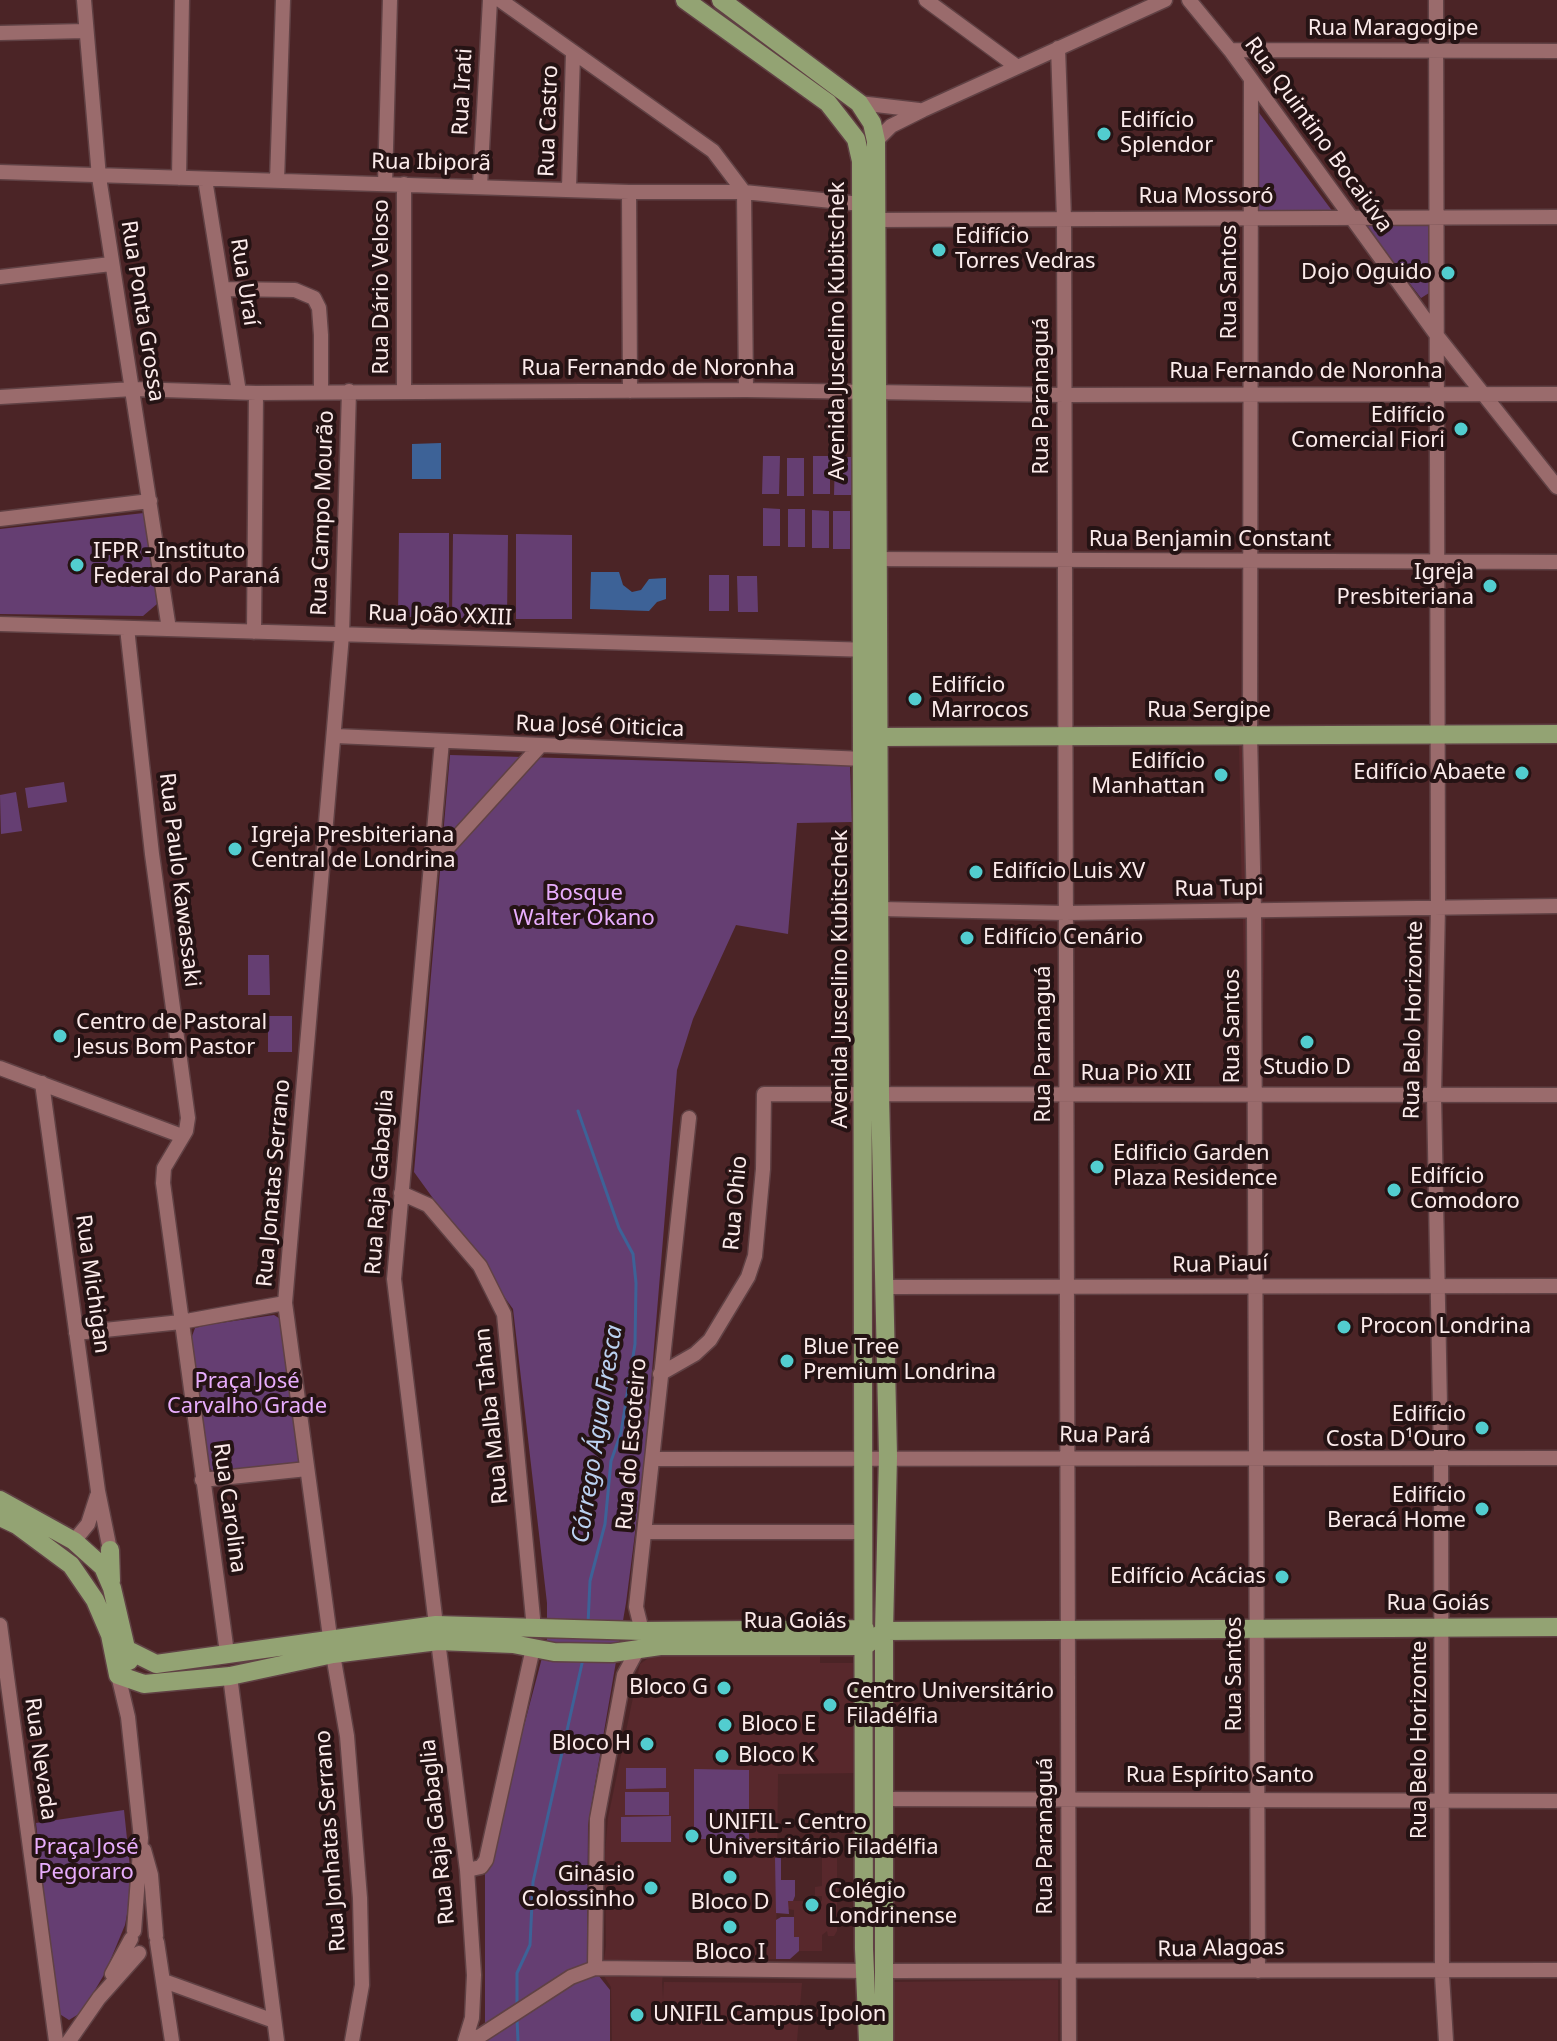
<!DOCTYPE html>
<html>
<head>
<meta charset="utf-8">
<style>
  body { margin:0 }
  canvas { display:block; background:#4b2426 }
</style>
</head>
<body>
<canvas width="1557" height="2041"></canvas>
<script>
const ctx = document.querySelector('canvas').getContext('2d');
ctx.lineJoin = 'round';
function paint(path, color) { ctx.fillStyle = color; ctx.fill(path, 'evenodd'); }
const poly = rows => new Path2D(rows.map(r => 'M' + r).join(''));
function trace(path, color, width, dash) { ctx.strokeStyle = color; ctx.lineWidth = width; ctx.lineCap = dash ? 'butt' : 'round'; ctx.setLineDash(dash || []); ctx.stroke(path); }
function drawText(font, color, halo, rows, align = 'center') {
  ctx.font = font + ' "Noto Sans",sans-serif'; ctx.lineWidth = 8; ctx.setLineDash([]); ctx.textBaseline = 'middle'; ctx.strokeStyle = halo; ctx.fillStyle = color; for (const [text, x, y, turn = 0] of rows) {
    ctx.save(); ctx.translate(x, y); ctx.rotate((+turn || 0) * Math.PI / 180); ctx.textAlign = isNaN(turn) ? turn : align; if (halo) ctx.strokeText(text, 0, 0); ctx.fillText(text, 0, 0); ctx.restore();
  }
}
const built = poly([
  [1258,739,1263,901,1242,903,1239,740],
  [1243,917,1265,917,1262,1084,1246,1084],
  [820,1649,820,1663,855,1663,859,1773,778,1774,776,1959,664,1962,662,1983,663,1999,664,1982,802,1983,797,2041,612,2041,611,1987,602,1973,606,1946,605,1854,608,1818,640,1664,653,1655],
  [837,1851,837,1931,834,1936,828,1936,827,1931,822,1935,822,1951,799,1951,799,1938,794,1937,794,1910,788,1909,788,1901,822,1901,822,1896,815,1896,815,1887,822,1886,822,1852],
  [1058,1980,1058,2041,894,2041,893,1982]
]);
const green = poly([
  [1257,110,1333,212,1256,215],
  [1363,223,1430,224,1429,293,1421,298],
  [763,456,780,456,779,494,762,494],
  [813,456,830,456,830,494,813,494],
  [835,457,852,457,852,495,834,495],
  [787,458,804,458,804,496,787,496],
  [763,508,780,509,780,546,763,546],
  [788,509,805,509,805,547,788,547],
  [812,510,829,511,829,548,812,548],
  [833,511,850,511,850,549,833,549],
  [144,513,157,604,143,616,0,614,0,529],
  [399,533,449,533,449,617,398,617],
  [453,534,508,535,507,618,452,618],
  [516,534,572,535,572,619,516,619],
  [709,575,729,575,729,611,709,611],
  [737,576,757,576,758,612,738,612],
  [450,755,850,766,852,822,797,823,788,934,736,925,693,1019,677,1070,645,1456,626,1603,588,1825,587,1961,610,1990,610,2041,485,2041,485,1873,547,1639,547,1603,513,1309,414,1172],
  [64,782,67,802,28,808,25,788],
  [16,792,22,831,1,834,0,795],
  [248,955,269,955,270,995,248,995],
  [268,1016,292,1016,292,1052,268,1052],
  [274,1315,282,1320,300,1460,295,1465,221,1473,212,1471,208,1465,191,1339,195,1328,207,1325],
  [626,1768,666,1768,666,1788,626,1789],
  [694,1769,749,1770,749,1839,694,1839],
  [625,1792,669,1792,669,1815,625,1815],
  [124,1810,132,1887,125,1925,105,1973,82,2012,69,2020,58,2013,36,1823],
  [671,1816,671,1842,621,1842,621,1817],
  [781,1857,781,1880,795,1880,795,1896,793,1901,788,1901,789,1914,776,1913,775,1858],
  [781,1917,794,1917,794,1937,799,1937,799,1951,790,1959,776,1959,776,1920]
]);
const water = poly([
  [441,443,441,479,412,479,412,444],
  [591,572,619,572,623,585,632,592,641,590,649,579,666,578,666,599,657,602,649,611,590,609]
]);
const stream = poly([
  [578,1111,619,1228,633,1254,636,1283,635,1344,621,1433,611,1461,605,1524,590,1581,588,1624],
  [517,2007,517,1973,530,1945,533,1882,583,1659],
  [517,2019,518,2041]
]);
const minor = poly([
  [84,0,99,177,169,629],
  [500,0,713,151,744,192],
  [926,0,1016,66],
  [1189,0,1230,50,1438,337,1557,487],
  [1436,0,1438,907,1434,1095,1441,1459,1442,1975,1446,2041],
  [0,33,85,31],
  [1058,48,1064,219,1069,2041],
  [1230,50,1557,51],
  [1251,81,1250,734,1254,911,1258,1971],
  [859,103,919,110],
  [876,141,891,126,923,110,1165,0],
  [0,172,629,192,744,192,861,204,876,220,1557,217],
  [179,178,182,0],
  [205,179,239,392],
  [277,181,283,0],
  [385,184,390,0],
  [404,184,404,390],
  [480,186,490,0],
  [569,188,573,54],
  [629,192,630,391],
  [744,192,746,390],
  [0,277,111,264],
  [224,289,295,290,314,298,319,308,321,335,321,392],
  [349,391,342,635,285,1303,330,1637,347,1736,360,1898,362,1985,352,2041],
  [0,397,133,389,256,393,746,390,1064,395,1557,394],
  [0,519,150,501],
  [869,559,1557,562],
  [0,624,871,650],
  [127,628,152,854,188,1118,186,1131,164,1168,163,1183,227,1653],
  [254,632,256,393],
  [335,736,864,759],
  [431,866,540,746],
  [881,909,1065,913,1557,906],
  [0,1068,182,1136],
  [42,1083,98,1491,110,1550,108,1558],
  [401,1193,428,1205,480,1266,504,1314,534,1629],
  [884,1287,1557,1286],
  [76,1333,181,1322,285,1303],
  [660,1374,695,1354,710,1340,748,1277,755,1256,763,1169,764,1094,1557,1095],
  [652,1459,1557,1458],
  [202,1480,307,1469],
  [647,1532,865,1532],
  [74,1541,88,1524,97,1496],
  [0,1625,56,2041],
  [436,1625,394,1279,442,741],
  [642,1631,636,1607,689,1118],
  [438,1641,467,1870,474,1975,472,2018,465,2041],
  [118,1675,128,1717,141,1838,134,1931],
  [230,1676,277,2041],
  [883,1799,1557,1801],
  [144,1850,151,1875,156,1936],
  [467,1870,481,1867,486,1860,533,1648],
  [157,1942,172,2041],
  [595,1968,597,1819,624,1675,638,1649],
  [884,1971,1557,1970],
  [112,1974,131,1939],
  [164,1981,274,2021],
  [466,2039,480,2036,571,1977,595,1968,865,1971],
  [69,2041,99,1998,139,1953]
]);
const major = poly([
  [685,0,828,103,856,139,861,161,864,1949,868,2041],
  [721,0,859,103,872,123,876,141,880,1093,888,1456,884,1631,884,2041],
  [881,737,1557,734],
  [0,1500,74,1541,103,1567,112,1588,129,1661],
  [0,1517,17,1525,71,1565,95,1600,110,1635,118,1675,144,1684,230,1676,333,1654,438,1641,513,1644,554,1652,612,1653,660,1646,865,1646,884,1631,1557,1627],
  [110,1550,111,1581],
  [128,1650,156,1664,436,1625,642,1631,865,1629]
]);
const markers = [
  [1104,134,8,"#52cdcf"],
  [939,250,8,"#52cdcf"],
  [1448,273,8,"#52cdcf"],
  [1461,429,8,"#52cdcf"],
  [77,565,8,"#52cdcf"],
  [1490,586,8,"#52cdcf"],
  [915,699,8,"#52cdcf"],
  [1522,773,8,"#52cdcf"],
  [1221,775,8,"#52cdcf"],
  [235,849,8,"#52cdcf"],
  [976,872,8,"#52cdcf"],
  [967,938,8,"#52cdcf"],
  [60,1036,8,"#52cdcf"],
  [1307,1042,8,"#52cdcf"],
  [1097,1167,8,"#52cdcf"],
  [1394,1190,8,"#52cdcf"],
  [1344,1327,8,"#52cdcf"],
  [787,1361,8,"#52cdcf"],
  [1482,1428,8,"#52cdcf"],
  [1482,1509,8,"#52cdcf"],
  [1282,1577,8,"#52cdcf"],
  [724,1688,8,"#52cdcf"],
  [830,1705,8,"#52cdcf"],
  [725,1725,8,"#52cdcf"],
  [647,1744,8,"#52cdcf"],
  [722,1756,8,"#52cdcf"],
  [692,1836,8,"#52cdcf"],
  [730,1877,8,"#52cdcf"],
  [651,1888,8,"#52cdcf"],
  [812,1905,8,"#52cdcf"],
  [730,1927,8,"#52cdcf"],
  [637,2015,8,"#52cdcf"]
];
const streetNames = [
  ["Rua Maragogipe",1393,29],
  ["Rua Irati",463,92,-87],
  ["Rua Castro",549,121,-88],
  ["Rua Quintino Bocaiúva",1318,135,54],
  ["Rua Ibiporã",431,163,1],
  ["Rua Mossoró",1206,197],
  ["Rua Uraí",244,282,81],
  ["Rua Santos",1230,282,-90],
  ["Rua Dário Veloso",382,287,-90],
  ["Rua Ponta Grossa",142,311,81],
  ["Avenida Juscelino Kubitschek",838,331,-90],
  ["Rua Fernando de Noronha",658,369],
  ["Rua Fernando de Noronha",1306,372],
  ["Rua Paranaguá",1042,396,-90],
  ["Rua Campo Mourão",323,513,-88],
  ["Rua Benjamin Constant",1210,540],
  ["Rua João XXIII",440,616,2],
  ["Rua Sergipe",1209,711],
  ["Rua José Oiticica",600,727,2],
  ["Rua Paulo Kawassaki",179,880,83],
  ["Rua Tupi",1219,889,-1],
  ["Avenida Juscelino Kubitschek",841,979,-90],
  ["Rua Belo Horizonte",1414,1020,-89],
  ["Rua Santos",1233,1026,-90],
  ["Rua Paranaguá",1044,1044,-90],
  ["Rua Pio XII",1136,1074],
  ["Rua Raja Gabaglia",380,1182,-86],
  ["Rua Jonatas Serrano",274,1183,-85],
  ["Rua Ohio",736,1203,-85],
  ["Rua Piauí",1220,1265,-1],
  ["Rua Michigan",92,1284,82],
  ["Rua Malba Tahan",492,1416,-96],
  ["Rua Pará",1105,1436,1],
  ["Rua do Escoteiro",632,1444,-85],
  ["Rua Carolina",229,1508,82],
  ["Rua Goiás",1438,1604],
  ["Rua Goiás",795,1622],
  ["Rua Santos",1235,1674,-90],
  ["Rua Belo Horizonte",1420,1740,-90],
  ["Rua Nevada",40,1759,82],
  ["Rua Espírito Santo",1220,1776],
  ["Rua Raja Gabaglia",438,1832,-96],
  ["Rua Paranaguá",1046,1836,-90],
  ["Rua Jonhatas Serrano",331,1841,-94],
  ["Rua Alagoas",1221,1949,-1]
];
const poiNames = [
  ["Edifício",1120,121],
  ["Splendor",1120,146],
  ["Edifício",955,237],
  ["Torres Vedras",955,262],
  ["Dojo Oguido",1432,273,"right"],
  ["Edifício",1445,416,"right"],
  ["Comercial Fiori",1445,441,"right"],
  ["IFPR - Instituto",93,552],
  ["Federal do Paraná",93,577],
  ["Igreja",1474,573,"right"],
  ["Presbiteriana",1474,598,"right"],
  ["Edifício",931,686],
  ["Marrocos",931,711],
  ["Edifício",1205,762,"right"],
  ["Manhattan",1205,787,"right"],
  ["Edifício Abaete",1506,773,"right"],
  ["Igreja Presbiteriana",251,836],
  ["Central de Londrina",251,861],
  ["Edifício Luis XV",992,872],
  ["Edifício Cenário",983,938],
  ["Centro de Pastoral",76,1023],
  ["Jesus Bom Pastor",76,1048],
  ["Studio D",1307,1068,"center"],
  ["Edificio Garden",1113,1154],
  ["Plaza Residence",1113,1179],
  ["Edifício",1410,1177],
  ["Comodoro",1410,1202],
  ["Procon Londrina",1360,1327],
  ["Blue Tree",803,1348],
  ["Premium Londrina",803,1373],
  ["Edifício",1466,1415,"right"],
  ["Costa D¹Ouro",1466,1440,"right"],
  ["Edifício",1466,1496,"right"],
  ["Beracá Home",1466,1521,"right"],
  ["Edifício Acácias",1266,1577,"right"],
  ["Bloco G",708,1688,"right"],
  ["Centro Universitário",846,1692],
  ["Filadélfia",846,1717],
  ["Bloco E",741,1725],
  ["Bloco H",631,1744,"right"],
  ["Bloco K",738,1756],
  ["UNIFIL - Centro",708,1823],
  ["Universitário Filadélfia",708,1848],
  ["Ginásio",635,1875,"right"],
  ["Colossinho",635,1900,"right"],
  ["Colégio",828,1892],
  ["Londrinense",828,1917],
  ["Bloco D",730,1903,"center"],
  ["Bloco I",730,1953,"center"],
  ["UNIFIL Campus Ipolon",653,2015]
];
const parkNames = [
  ["Bosque",584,894],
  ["Walter Okano",584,919],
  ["Praça José",247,1382],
  ["Carvalho Grade",247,1407],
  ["Praça José",86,1848],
  ["Pegoraro",86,1873]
];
const waterNames = [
  ["Córrego Água Fresca",598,1434,-81]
];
paint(built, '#58282c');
paint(green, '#653e72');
paint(water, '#3d6297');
trace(stream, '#3d6297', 3);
trace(minor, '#604144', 17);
trace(major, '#604144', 21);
trace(minor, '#9a6b6c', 14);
trace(major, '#93a373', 18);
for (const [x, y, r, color] of markers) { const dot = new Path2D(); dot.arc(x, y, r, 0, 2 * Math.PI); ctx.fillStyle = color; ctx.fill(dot); trace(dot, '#251314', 3); }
drawText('22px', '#fcebeb', '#251314', streetNames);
drawText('22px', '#fcebeb', '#251314', poiNames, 'left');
drawText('22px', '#e8adfd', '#251314', parkNames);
drawText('italic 24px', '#bbd1f0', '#251314', waterNames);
</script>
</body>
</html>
